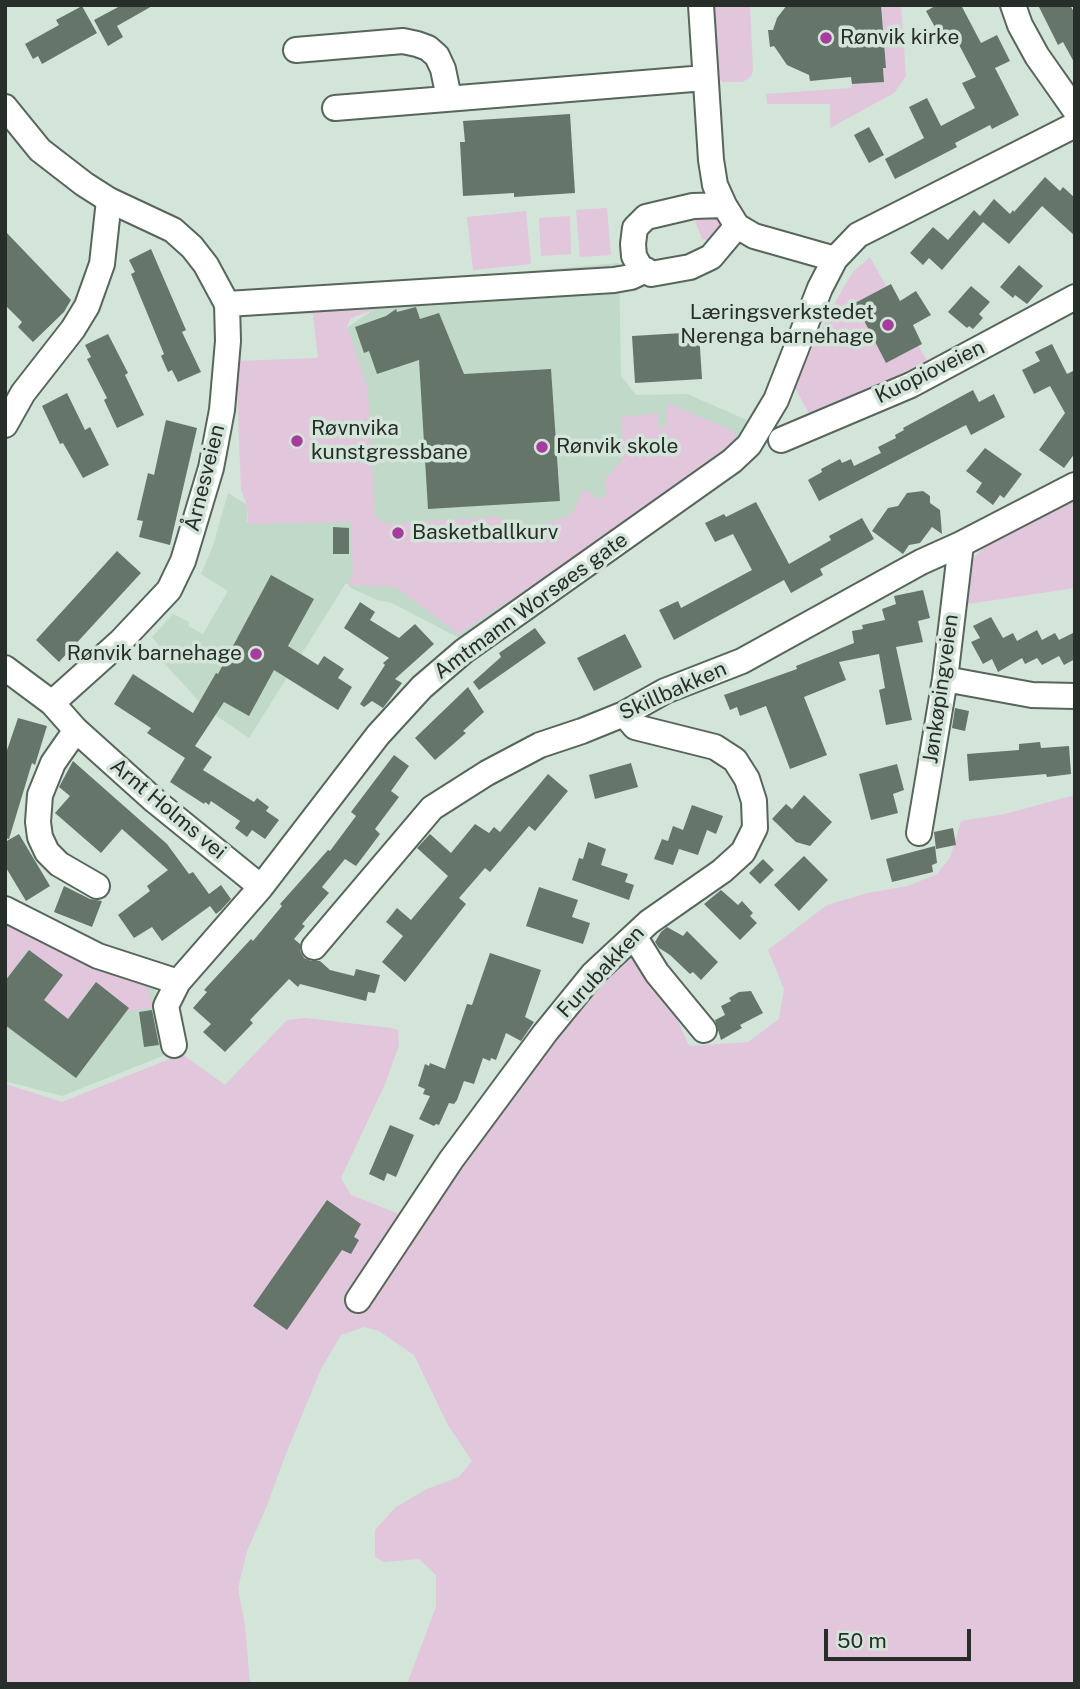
<!DOCTYPE html>
<html>
<head>
<meta charset="utf-8">
<style>
  body { margin:0 }
  #map { position:relative; width:1080px; height:1689px; overflow:hidden; background:#d3e4d8; font-family:"Public Sans",sans-serif }
  canvas { display:block }
  .frame { position:absolute; inset:0; border:7px solid #282e2a; pointer-events:none }
  .scale { position:absolute; left:824px; top:1629px; width:147px; height:32px; box-sizing:border-box; border:4px solid #282e2a; border-top:0; padding-left:9px; font-size:21px; line-height:24px; white-space:nowrap; color:#282e2a; -webkit-text-stroke:5px #d3e4d8; paint-order:stroke }
</style>
</head>
<body>
<div id="map">
<canvas width="1080" height="1689"></canvas>
<div class="frame"></div>
<div class="scale">50 m</div>
</div>
<script>
const ctx = document.querySelector('canvas').getContext('2d');
ctx.lineJoin = 'round';
function paint(path, color) { ctx.fillStyle = color; ctx.fill(path, 'evenodd'); }
const poly = rows => new Path2D(rows.map(r => 'M' + r).join(''));
function trace(path, color, width, dash) { ctx.strokeStyle = color; ctx.lineWidth = width; ctx.lineCap = dash ? 'butt' : 'round'; ctx.setLineDash(dash || []); ctx.stroke(path); }
function drawText(font, color, halo, rows, align = 'center') {
  ctx.font = font + ' "Public Sans",sans-serif'; ctx.lineWidth = 7; ctx.setLineDash([]); ctx.textBaseline = 'middle'; ctx.strokeStyle = halo; ctx.fillStyle = color; for (const [text, x, y, turn = 0] of rows) {
    ctx.save(); ctx.translate(x, y); ctx.rotate((+turn || 0) * Math.PI / 180); ctx.textAlign = isNaN(turn) ? turn : align; if (halo) ctx.strokeText(text, 0, 0); ctx.fillText(text, 0, 0); ctx.restore();
  }
}
const built = poly([
  [619,263,621,376,636,395,687,394,747,420,752,430,514,603,459,638,392,603,377,600,351,588,346,583,249,738,204,707,155,653,161,648,152,637,173,614,189,622,188,626,203,634,228,591,201,574,213,546,228,493,247,505,247,523,335,336,415,281],
  [5,897,154,983,170,1053,62,1096,5,1081]
]);
const green = poly([
  [709,5,750,5,753,71,751,76,743,82,723,82,714,76],
  [881,5,901,5,906,76,894,93,830,128,830,104,767,104,766,94,851,88,852,84,884,82,883,68,886,68],
  [607,208,611,255,580,257,576,210],
  [526,211,531,264,473,270,467,217],
  [714,212,723,226,709,241,702,239,695,221,700,213],
  [570,216,571,254,541,256,539,218],
  [870,257,927,361,813,421,794,386,832,308,852,273],
  [404,299,351,318,347,327,368,390,375,516,385,524,495,517,536,526,565,518,574,511,583,489,593,495,597,500,606,495,605,480,622,460,621,417,658,413,658,429,666,426,667,403,732,430,737,440,729,449,617,529,459,634,396,587,348,585,353,571,351,522,248,524,247,505,241,489,236,361,318,358,313,314,253,315,255,307],
  [1075,494,1075,588,961,605,966,566,984,547,980,534],
  [1075,795,1075,1684,407,1684,436,1607,436,1575,419,1559,384,1562,375,1557,375,1530,396,1507,427,1489,459,1477,472,1461,448,1425,414,1355,379,1331,364,1327,341,1335,321,1369,285,1456,266,1508,247,1551,238,1588,245,1626,250,1684,5,1684,5,1084,62,1102,182,1054,225,1085,287,1020,305,1018,391,1028,398,1030,399,1045,385,1084,341,1178,351,1195,404,1216,519,1084,596,986,625,957,637,958,669,1000,689,1046,748,1042,779,1019,784,989,768,950,827,905,868,893,908,886,937,874,950,858,961,821,1005,814],
  [7,916,147,985,154,1007,126,1012,92,986,63,1024,38,1005,60,976,27,950,9,977,5,964,5,918]
]);
const building = poly([
  [122,5,154,5,117,26,123,37,108,46,94,20],
  [787,5,881,5,886,68,883,68,884,82,852,84,851,77,810,81,809,75,787,65,774,46,770,47,768,30,773,30,777,18],
  [937,5,961,5,981,43,997,35,1010,61,995,68,1019,115,992,129,990,125,955,143,957,147,895,179,885,159,924,138,909,107,927,98,941,126,975,108,962,83,976,77,957,41,946,47,926,11],
  [1038,5,1070,5,1075,14,1075,64,1063,42,1058,45],
  [82,6,97,33,42,64,38,56,33,59,25,44,59,25,56,20],
  [570,114,575,193,514,197,514,193,463,196,460,142,465,142,463,121],
  [869,127,884,155,869,163,854,135],
  [1045,177,1060,191,1063,187,1075,198,1075,236,1042,206,1009,244,983,222,942,270,929,258,923,265,910,253,933,227,948,240,974,210,980,216,994,199,1010,214,1013,210,1014,212],
  [5,231,71,300,64,312,33,342,18,327,22,322,5,305],
  [151,249,186,330,182,332,201,372,178,382,172,370,168,372,161,356,164,354,131,274,135,272,129,260],
  [1019,265,1043,286,1027,304,1015,295,1013,298,1000,287],
  [891,284,900,301,916,291,931,315,913,325,922,344,886,363,855,303],
  [971,286,990,302,979,314,983,318,973,329,969,326,967,328,948,312],
  [416,307,420,319,439,313,464,374,551,369,560,501,428,509,419,360,377,374,369,351,364,353,355,327,386,316,396,309,397,312],
  [699,332,702,379,635,383,632,336],
  [108,334,128,373,125,375,144,415,117,428,104,400,107,398,87,359,91,357,85,345],
  [1052,344,1067,374,1075,370,1075,453,1064,468,1039,450,1065,413,1050,386,1034,394,1022,370,1040,361,1035,352],
  [973,390,979,402,994,394,1005,417,971,435,966,425,819,501,808,480,822,472,821,469,840,459,842,463,851,459,854,466,881,453,878,447,896,438,895,435,904,430,903,428],
  [67,393,85,430,90,427,109,465,83,478,63,443,60,444,42,406],
  [166,420,197,428,170,545,139,537,143,521,137,520,148,473,154,475],
  [985,448,1022,474,1004,498,1000,495,993,505,976,492,982,483,966,471],
  [923,491,930,496,930,503,940,510,942,534,932,527,920,543,909,545,903,554,872,531,888,508,898,506,907,493],
  [756,502,789,564,831,540,829,536,862,518,874,539,820,569,823,575,791,593,784,580,674,640,659,610,678,601,681,608,752,570,733,534,715,542,705,523,724,514,726,517],
  [333,527,349,528,349,554,333,554],
  [117,551,141,573,59,662,36,640],
  [271,575,314,599,288,646,318,665,324,656,344,669,338,678,352,687,338,710,274,670,249,716,224,702,195,746,212,757,203,770,254,802,257,798,269,807,266,811,279,820,265,839,252,830,247,837,235,828,240,821,211,801,209,805,205,802,204,804,170,782,185,758,147,733,151,728,114,704,133,674,193,713,216,673,218,674],
  [923,590,930,618,918,621,923,642,896,647,912,720,886,725,879,690,885,688,879,654,839,662,846,680,804,697,827,755,790,769,766,706,740,716,737,707,730,710,724,695,797,669,796,666,854,643,852,631,863,629,862,625,885,620,882,609,896,604,894,596],
  [360,602,375,612,370,620,399,638,415,624,434,644,395,679,402,683,383,708,372,701,364,707,360,704,385,665,383,663,389,658,344,628],
  [991,617,1003,638,1013,633,1017,641,1037,630,1042,640,1055,633,1059,640,1075,632,1075,659,1064,665,1059,656,1042,665,1037,658,1025,664,1022,658,998,672,992,659,983,664,971,642,980,638,973,626],
  [535,628,546,643,479,690,473,682,501,657,499,653],
  [625,634,642,667,594,691,577,658],
  [468,687,484,712,463,731,466,733,435,760,415,738],
  [955,708,969,711,965,731,952,728],
  [18,718,47,726,35,765,32,763,9,839,5,838,5,756],
  [1040,742,1041,748,1069,746,1071,774,1047,777,1046,774,969,781,967,754,1019,750,1019,744],
  [394,755,409,766,391,791,399,797,375,829,380,834,356,866,345,859,322,887,329,893,302,924,305,926,294,939,300,944,300,951,304,958,311,961,320,961,330,970,354,976,356,969,380,975,375,993,368,992,366,1001,300,984,298,987,289,979,250,1020,253,1023,225,1052,203,1032,211,1024,193,1008,207,992,204,990,251,939,253,941,282,906,280,904,328,850,330,851,356,816,351,812],
  [73,761,167,844,189,874,193,872,209,894,221,885,231,899,221,910,216,914,210,906,162,941,152,927,134,938,118,915,150,891,147,886,168,870,122,829,101,853,55,813,70,796,59,787],
  [631,763,638,787,595,799,589,775],
  [897,764,904,790,893,794,898,813,871,820,859,774],
  [548,774,568,791,535,831,529,826,490,872,485,868,459,898,466,904,405,982,382,962,403,936,386,922,397,908,411,920,448,876,417,848,430,834,451,853,475,824,489,833,494,827,500,832],
  [804,795,832,822,810,846,796,842,772,819,786,804,792,809],
  [692,805,723,816,716,834,707,830,698,855,679,849,673,865,654,859,662,839,668,841,673,826,683,830],
  [953,828,956,845,936,849,934,832],
  [19,834,50,886,26,901,5,866,5,842],
  [588,842,606,849,601,865,628,874,625,882,634,885,629,900,572,880,579,858,583,859],
  [935,846,937,863,932,865,933,872,892,882,886,859],
  [804,856,828,880,799,911,774,885],
  [763,859,774,870,760,884,749,873],
  [64,886,90,899,102,901,92,927,54,912],
  [539,887,578,900,572,917,590,923,583,944,526,926],
  [721,890,738,905,742,901,753,913,750,916,757,923,740,940,704,904],
  [667,927,683,936,687,931,718,962,701,980,693,972,690,974,670,955,659,948,655,942,661,932],
  [29,950,63,975,44,1000,68,1019,96,982,129,1008,76,1078,5,1025,5,981],
  [490,953,541,970,525,1017,534,1022,521,1041,506,1033,496,1060,491,1058,490,1061,483,1058,474,1084,464,1081,457,1100,454,1104,449,1103,439,1125,436,1124,434,1126,419,1119,430,1096,423,1094,425,1089,418,1086,425,1064,429,1066,430,1063,445,1069,467,1004,472,1005],
  [751,991,763,1013,740,1025,742,1028,721,1040,715,1020,725,1015,721,1006,731,1001,729,998,739,992],
  [152,1010,159,1045,144,1047,139,1012],
  [390,1125,414,1135,396,1177,387,1173,384,1181,369,1174],
  [327,1200,361,1224,354,1237,359,1240,351,1254,342,1250,287,1330,253,1306]
]);
const minor = poly([
  [701,5,711,160,715,185,724,205,737,226,754,236,835,259],
  [1013,5,1020,25,1037,56,1075,110],
  [296,50,403,41,417,44,428,48,437,56,443,69,449,98],
  [5,107,40,150,84,184,109,200,173,230,192,247,206,265,227,304,228,341,222,410,211,468,183,561,169,590,120,642,52,703],
  [335,108,705,78],
  [724,205,693,206,646,217,635,228,633,244,634,256,640,267,651,274,690,267,711,257,737,226],
  [227,304,614,280,631,277,646,270],
  [5,425,23,393,73,329,87,306,102,264,109,200],
  [781,440,911,385,1075,297],
  [5,668,52,703,76,730,155,801,261,887],
  [945,679,1032,695,1075,696],
  [76,730,53,763,40,795,38,822,40,837,47,852,59,864,97,886],
  [919,833,945,679,961,544],
  [5,909,98,956,178,982],
  [634,936,657,973,704,1030],
  [314,947,432,808,487,773,540,745,582,731,624,714,665,691,742,661,921,562,961,544,1075,485],
  [174,1045,166,1006,178,982,261,887,378,735,422,687,464,651,732,461,749,445,776,400,820,288,835,259,858,235,1075,125],
  [358,1300,451,1160,545,1033,593,974,649,922,722,871,743,852,755,828,754,801,747,779,735,760,715,747,635,727,624,714]
]);
const markers = [
  [826,38,7,"#a63c9d"],
  [888,325,7,"#a63c9d"],
  [297,441,7,"#a63c9d"],
  [542,447,7,"#a63c9d"],
  [398,533,7,"#a63c9d"],
  [256,654,7,"#a63c9d"]
];
const poiNames = [
  ["Rønvik kirke",840,38],
  ["Læringsverkstedet",874,313,"right"],
  ["Nerenga barnehage",874,337,"right"],
  ["Røvnvika",311,429],
  ["kunstgressbane",311,453],
  ["Rønvik skole",556,447],
  ["Basketballkurv",412,533],
  ["Rønvik barnehage",242,654,"right"]
];
const streetNames = [
  ["Kuopioveien",930,372,-26],
  ["Årnesveien",205,478,-76],
  ["Amtmann Worsøes gate",531,606,-36],
  ["Jønkøpingveien",941,689,-82],
  ["Skillbakken",673,691,-24],
  ["Arnt Holms vei",168,809,40],
  ["Furubakken",601,972,-47]
];
paint(built, '#c1d9c8');
paint(green, '#e1c6dc');
paint(building, '#66756a');
trace(minor, '#57665b', 28);
trace(minor, '#fff', 24);
for (const [x, y, r, color] of markers) { const dot = new Path2D(); dot.arc(x, y, r, 0, 2 * Math.PI); ctx.fillStyle = color; ctx.fill(dot); trace(dot, '#d3e4d8', 2.5); }
drawText('21px', '#282e2a', '#d3e4d8', poiNames, 'left');
drawText('21px', '#282e2a', '#d3e4d8', streetNames);
</script>
</body>
</html>
